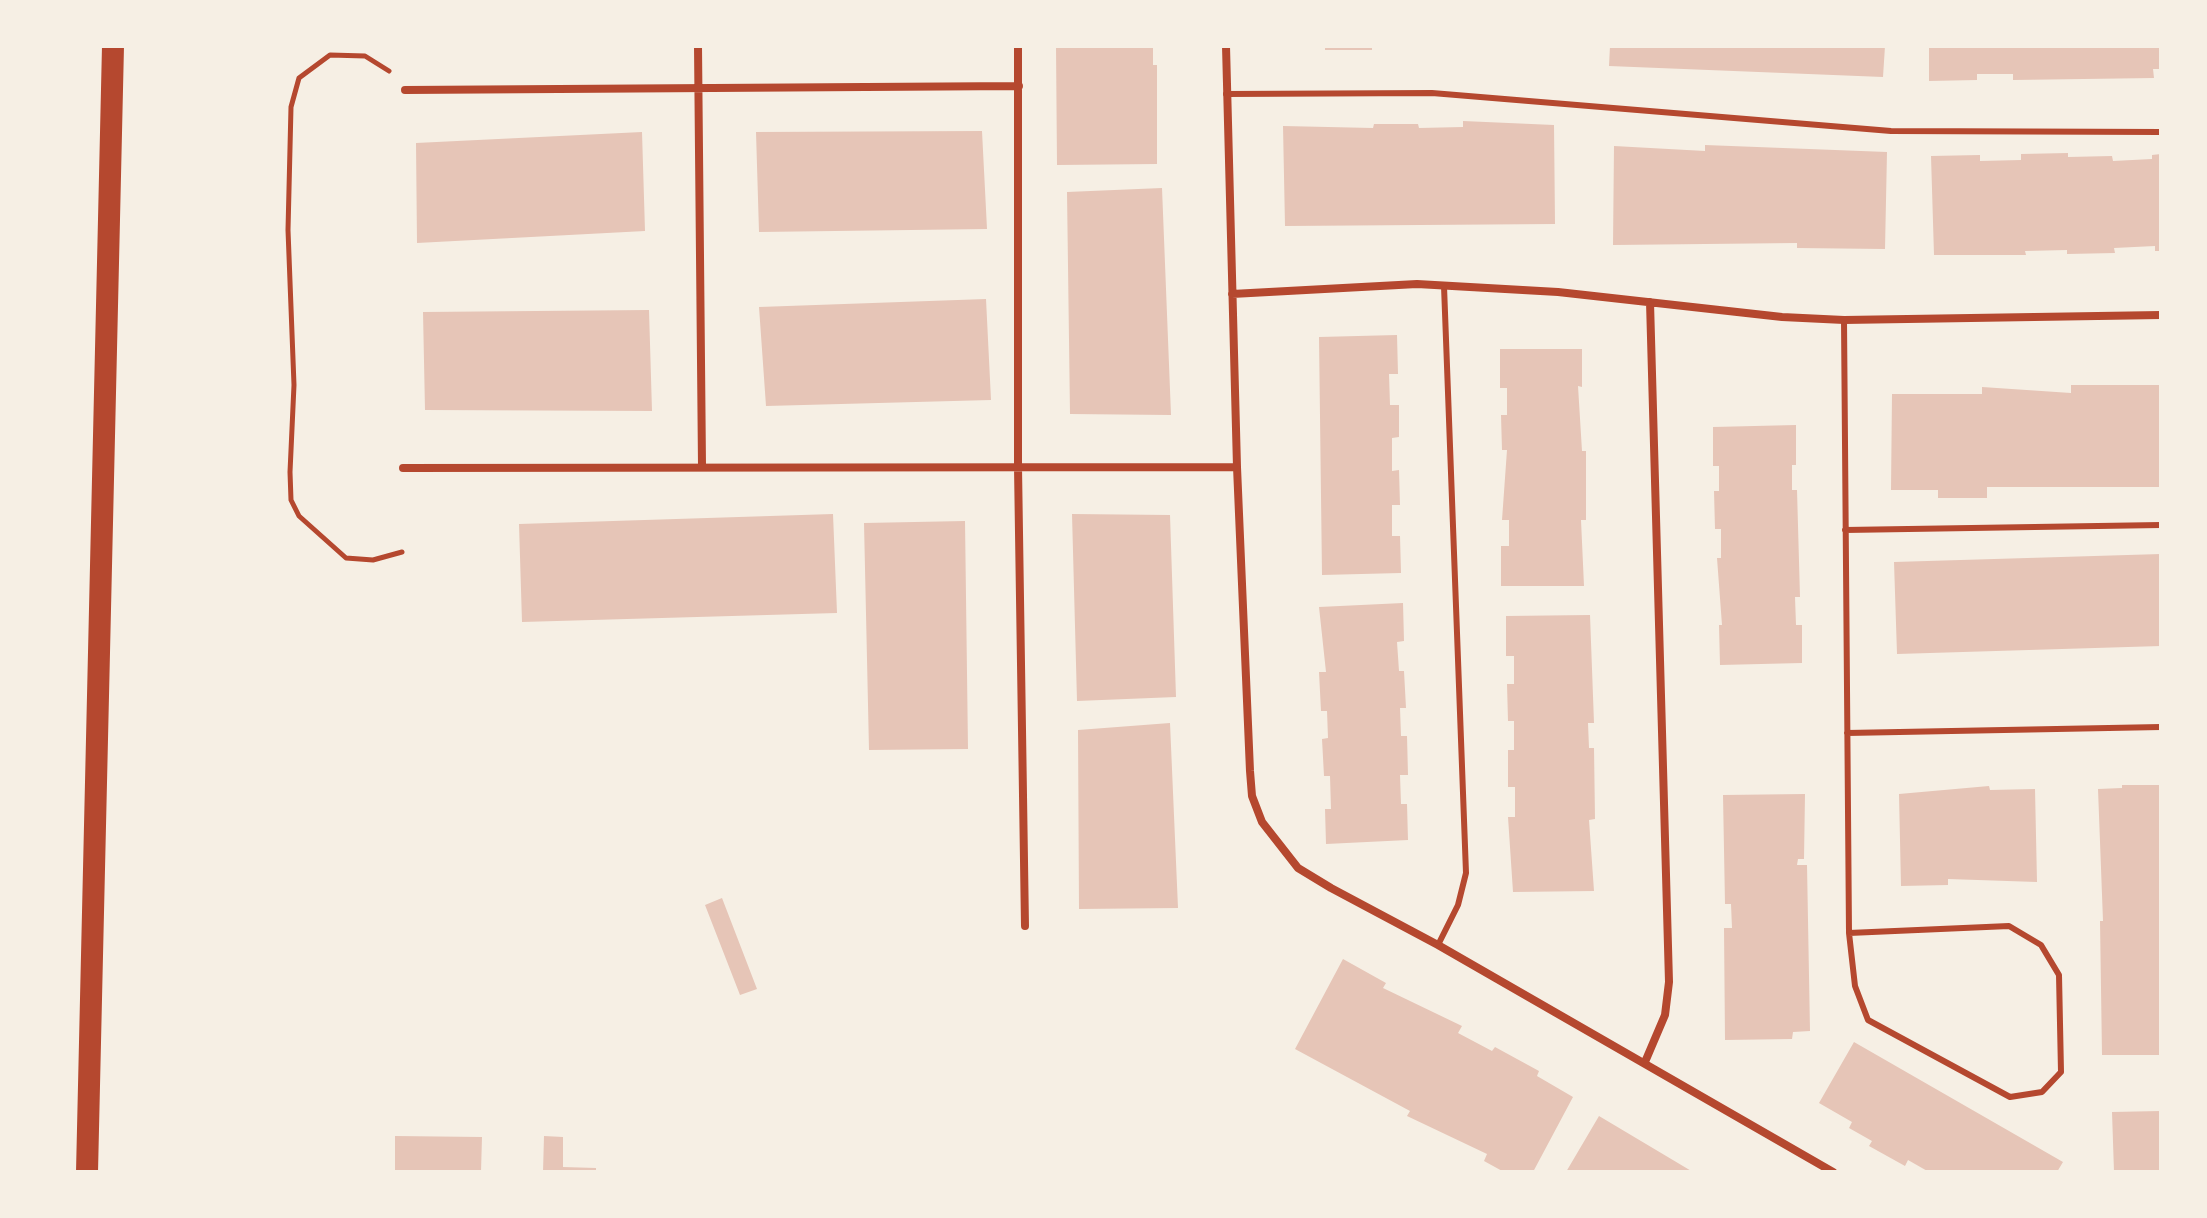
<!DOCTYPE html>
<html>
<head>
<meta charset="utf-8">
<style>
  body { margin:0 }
  #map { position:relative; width:2207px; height:1218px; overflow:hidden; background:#f6efe4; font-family:"Varela Round",sans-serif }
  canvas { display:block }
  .frame { position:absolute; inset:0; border:48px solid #f6efe4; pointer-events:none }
</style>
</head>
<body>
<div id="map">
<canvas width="2207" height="1218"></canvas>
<div class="frame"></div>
</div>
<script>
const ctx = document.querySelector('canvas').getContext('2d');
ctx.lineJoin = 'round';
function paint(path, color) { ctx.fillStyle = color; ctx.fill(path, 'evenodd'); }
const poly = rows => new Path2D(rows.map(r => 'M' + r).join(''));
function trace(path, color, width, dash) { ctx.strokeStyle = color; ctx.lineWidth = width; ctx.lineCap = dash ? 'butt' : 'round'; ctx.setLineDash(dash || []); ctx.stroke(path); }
const building = poly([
  [1056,46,1153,46,1153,65,1157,65,1157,164,1057,165],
  [1325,46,1372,46,1372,50,1325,50],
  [1610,46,1885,46,1883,77,1609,66],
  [1929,46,2161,46,2161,69,2153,69,2154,78,2013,80,2013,74,1977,74,1977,80,1929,81],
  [1463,121,1554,125,1555,224,1285,226,1283,126,1373,128,1374,124,1418,124,1419,128,1463,127],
  [982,131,987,229,759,232,756,132],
  [642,132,645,231,417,243,416,143],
  [1705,145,1887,152,1885,249,1797,248,1797,243,1613,245,1614,146,1705,151],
  [2068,153,2068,157,2112,156,2113,161,2152,159,2152,155,2161,154,2161,251,2155,251,2155,246,2114,248,2115,253,2067,254,2067,250,2025,251,2026,255,1934,255,1931,156,1980,155,1980,161,2021,160,2021,154],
  [1162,188,1171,415,1070,414,1067,192],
  [986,299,991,400,766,406,759,307],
  [649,310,652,411,425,410,423,312],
  [1397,335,1398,374,1389,374,1390,405,1399,405,1399,437,1392,438,1392,471,1399,470,1400,505,1392,505,1392,536,1400,536,1401,573,1322,575,1319,337],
  [1500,349,1582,349,1582,387,1578,386,1582,451,1586,451,1586,520,1581,520,1584,586,1501,586,1501,546,1509,546,1509,520,1502,520,1507,450,1502,450,1501,415,1507,415,1507,388,1500,388],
  [2071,385,2161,385,2161,487,1987,487,1987,498,1938,498,1938,490,1891,490,1892,394,1982,394,1982,387,2071,393],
  [1796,425,1796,465,1792,465,1792,490,1797,490,1800,597,1795,597,1796,625,1802,625,1802,663,1720,665,1719,625,1722,625,1717,558,1721,558,1721,529,1715,529,1714,491,1719,491,1719,466,1713,466,1713,427],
  [833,514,837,613,522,622,519,524],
  [1072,514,1170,515,1176,697,1077,701],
  [965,521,968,749,869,750,864,523],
  [2161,554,2161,646,1897,654,1894,562],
  [1403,603,1404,641,1397,642,1399,671,1404,671,1406,708,1400,708,1401,736,1407,736,1408,775,1400,775,1401,804,1407,804,1408,840,1326,844,1325,809,1331,809,1330,776,1324,776,1322,739,1328,738,1327,711,1321,711,1319,672,1326,672,1319,607],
  [1590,615,1594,723,1588,723,1589,748,1594,748,1595,819,1589,820,1594,891,1513,892,1508,817,1515,817,1515,787,1508,787,1508,750,1514,750,1514,721,1508,721,1507,684,1514,684,1514,656,1506,656,1506,616],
  [1170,723,1178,908,1079,909,1078,730],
  [2122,785,2161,785,2161,1055,2102,1055,2100,921,2103,921,2098,789,2122,788],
  [1989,786,1990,790,2035,789,2037,882,1948,879,1948,885,1901,886,1899,794],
  [1805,794,1804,859,1798,859,1797,865,1807,865,1810,1031,1793,1032,1792,1039,1725,1040,1724,928,1732,928,1731,904,1725,904,1723,795],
  [722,898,757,989,740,995,705,905],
  [1343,959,1386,983,1383,988,1462,1026,1458,1033,1492,1051,1495,1047,1539,1071,1537,1076,1573,1097,1533,1172,1504,1172,1484,1161,1487,1154,1407,1116,1410,1111,1295,1049],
  [1854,1042,2063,1162,2057,1172,1929,1172,1908,1160,1905,1166,1869,1146,1872,1141,1849,1128,1852,1122,1819,1103],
  [2161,1111,2161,1172,2114,1172,2112,1112],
  [1599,1116,1693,1172,1566,1172],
  [395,1136,482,1137,481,1172,395,1172],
  [544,1136,563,1137,563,1167,596,1168,596,1172,543,1172]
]);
const path = poly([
  [389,71,365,56,330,55,299,78,291,107,288,230,294,385,290,472,291,500,299,516,346,558,373,560,402,552]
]);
const service = poly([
  [1226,94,1432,93,1891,131,2161,132],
  [1844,320,1849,933,1855,986,1868,1020,2010,1097,2042,1092,2061,1072,2059,975,2041,945,2009,926,1849,933],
  [1845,530,2161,525],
  [1847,733,2161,727],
  [1438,945,1458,905,1466,873,1444,286]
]);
const minor = poly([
  [698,46,702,466],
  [1018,46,1018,467,1025,926],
  [1226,46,1237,467,1250,771,1252,796,1262,822,1298,868,1331,888,1438,945,1833,1172],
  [405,90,1019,86],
  [1232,294,1417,284,1558,292,1782,317,1844,320,2161,315],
  [403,468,1237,467],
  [1645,1062,1665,1015,1669,982,1650,302]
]);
const trunk = poly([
  [87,1172,113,46]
]);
paint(building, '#e6c5b7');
trace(path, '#b5482f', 5);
trace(service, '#b5482f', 6);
trace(minor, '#b5482f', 8);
trace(trunk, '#b5482f', 22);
</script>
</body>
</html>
